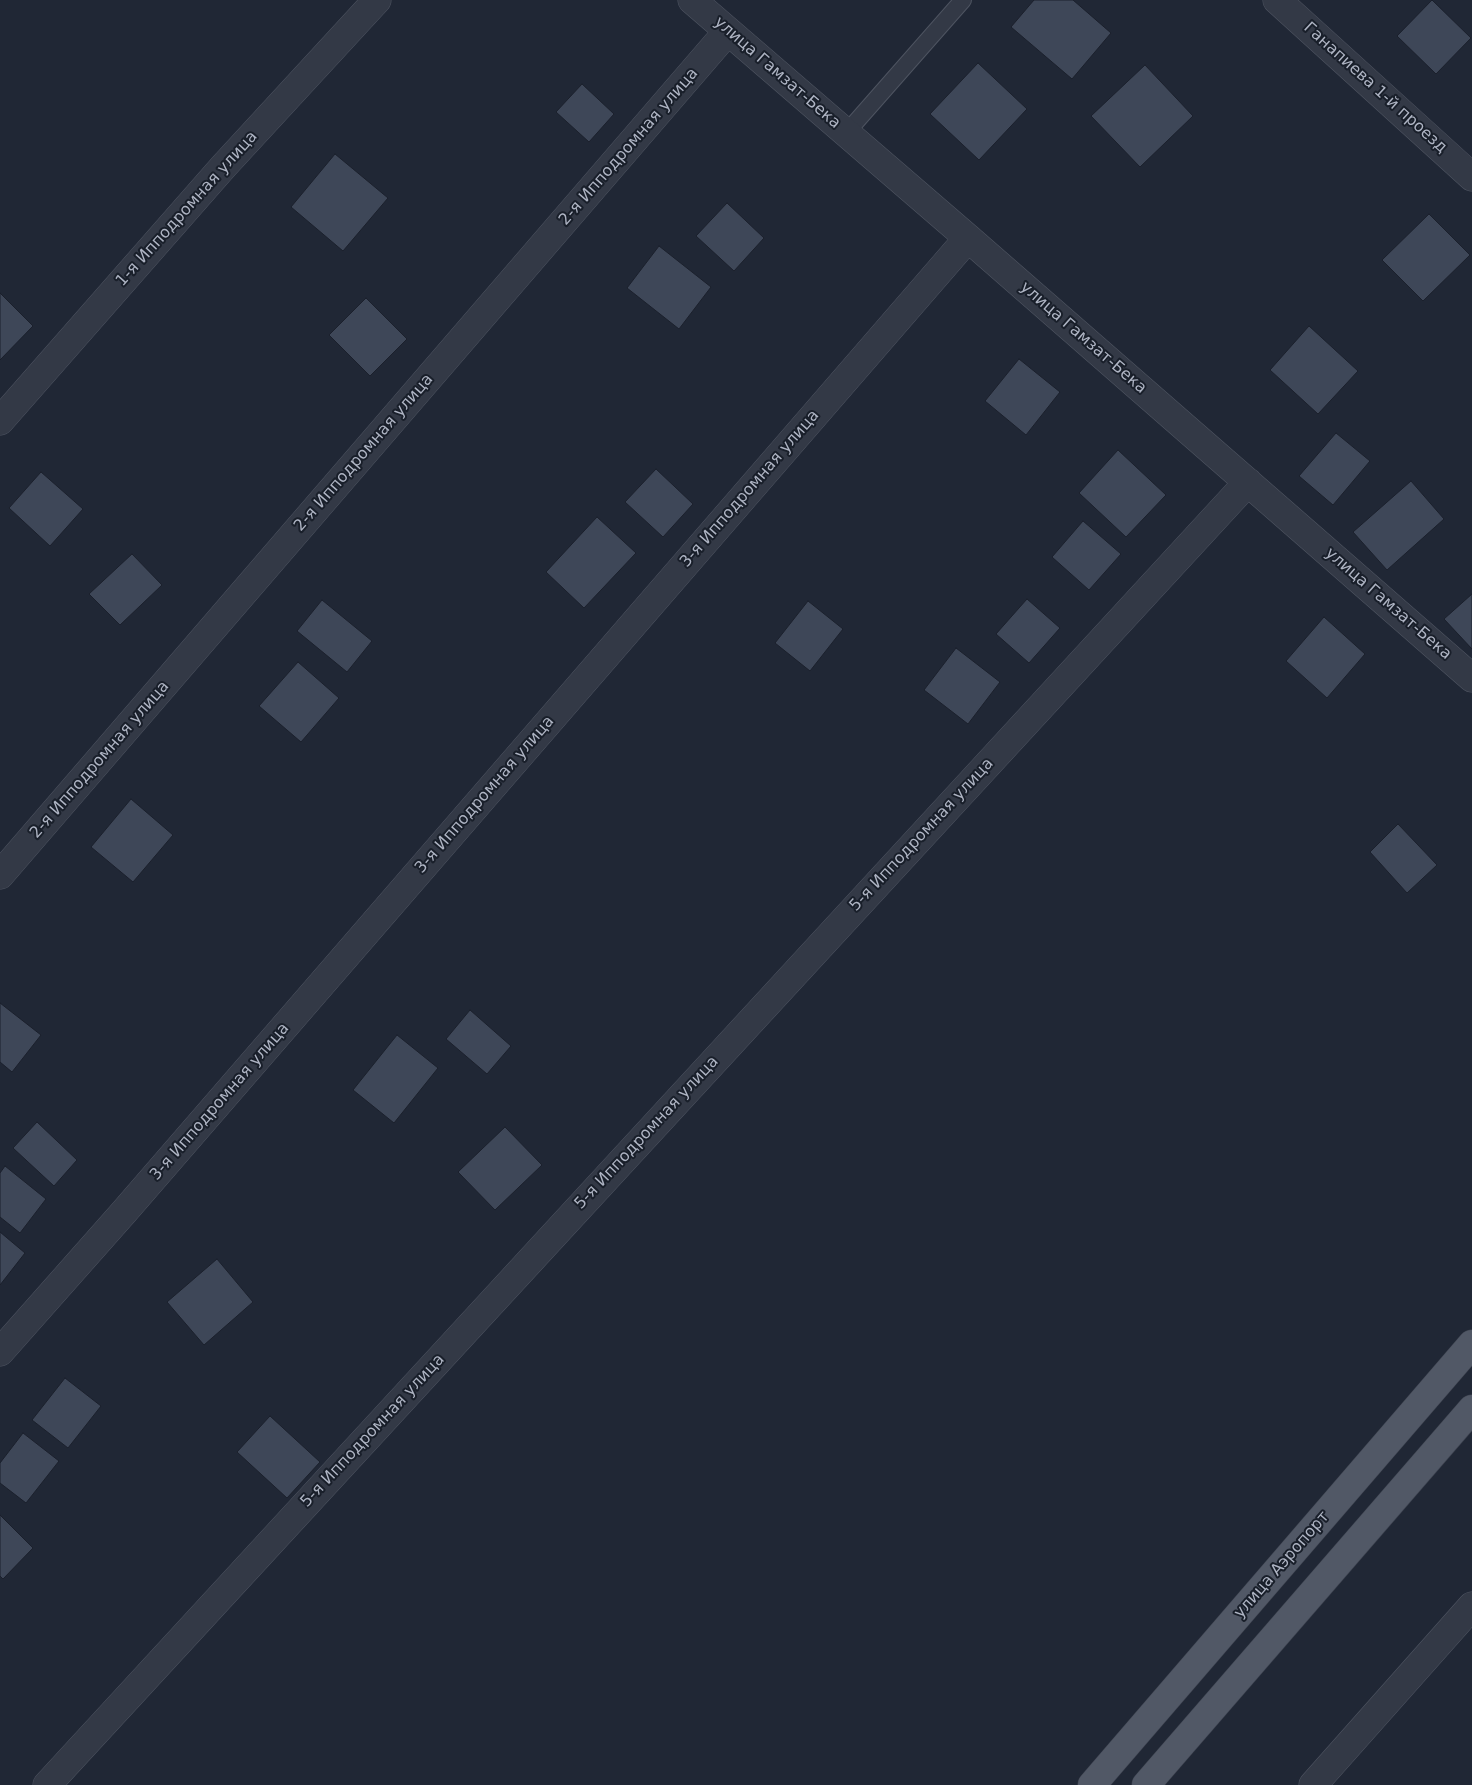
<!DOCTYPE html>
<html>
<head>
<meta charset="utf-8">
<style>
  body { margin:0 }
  canvas { display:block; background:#202735 }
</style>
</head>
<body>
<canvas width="1472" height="1785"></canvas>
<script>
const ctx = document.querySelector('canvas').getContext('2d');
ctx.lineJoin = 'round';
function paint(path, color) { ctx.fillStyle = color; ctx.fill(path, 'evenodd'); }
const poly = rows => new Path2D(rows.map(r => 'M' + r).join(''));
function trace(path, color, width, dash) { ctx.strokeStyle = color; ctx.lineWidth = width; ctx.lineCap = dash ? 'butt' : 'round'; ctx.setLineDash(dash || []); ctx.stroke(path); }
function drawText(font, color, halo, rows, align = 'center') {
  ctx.font = font + ' "DejaVu Sans",sans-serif'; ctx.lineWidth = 4; ctx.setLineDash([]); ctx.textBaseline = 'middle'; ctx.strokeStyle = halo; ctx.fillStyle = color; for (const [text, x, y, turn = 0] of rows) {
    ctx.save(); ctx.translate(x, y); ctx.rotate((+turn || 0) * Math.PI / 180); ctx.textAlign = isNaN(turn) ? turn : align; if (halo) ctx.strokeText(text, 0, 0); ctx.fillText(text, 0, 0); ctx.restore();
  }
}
const building = poly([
  [1034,0,1073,0,1111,33,1072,79,1011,27,1034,0],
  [1432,0,1471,38,1436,74,1397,36,1432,0],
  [978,63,1027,109,979,160,930,114,978,63],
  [1145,65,1193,116,1140,167,1091,116,1145,65],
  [582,84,614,114,589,142,556,112,582,84],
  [335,154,388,198,343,251,291,207,335,154],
  [727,203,764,238,734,271,696,236,727,203],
  [1429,214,1470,255,1423,301,1382,260,1429,214],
  [659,246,711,287,679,329,627,288,659,246],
  [0,293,33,326,0,360,0,293],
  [366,298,407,339,370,376,329,335,366,298],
  [1309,326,1358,371,1318,414,1270,370,1309,326],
  [1019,359,1060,392,1026,435,985,401,1019,359],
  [1336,433,1370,461,1333,505,1299,476,1336,433],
  [1118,450,1166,495,1126,537,1079,493,1118,450],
  [656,469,693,504,663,537,625,502,656,469],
  [41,472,83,509,50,546,9,508,41,472],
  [1411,481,1444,519,1387,570,1353,532,1411,481],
  [597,517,636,553,584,608,546,572,597,517],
  [1083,521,1121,554,1089,590,1052,557,1083,521],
  [132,554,162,585,120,625,89,594,132,554],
  [1472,594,1472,649,1444,619,1472,594],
  [1027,599,1060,628,1029,663,996,634,1027,599],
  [322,600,372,641,347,672,297,631,322,600],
  [808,601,843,629,810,671,775,643,808,601],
  [1324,617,1365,654,1327,698,1286,661,1324,617],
  [956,648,1000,682,968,724,924,690,956,648],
  [298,662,339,698,301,742,259,706,298,662],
  [131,799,173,835,133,882,91,847,131,799],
  [1398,824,1437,865,1407,893,1370,852,1398,824],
  [0,1003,41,1035,12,1072,0,1062,0,1003],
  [470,1010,511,1046,487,1074,446,1039,470,1010],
  [397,1035,438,1068,394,1123,353,1090,397,1035],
  [37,1122,77,1160,54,1186,13,1148,37,1122],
  [505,1127,542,1165,495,1210,458,1172,505,1127],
  [5,1166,46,1199,20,1233,0,1217,0,1173,5,1166],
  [0,1232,25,1253,0,1285,0,1232],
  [217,1259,253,1302,204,1345,167,1302,217,1259],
  [65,1378,101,1406,68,1448,32,1420,65,1378],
  [270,1416,320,1462,287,1498,237,1452,270,1416],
  [23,1433,59,1461,26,1503,0,1483,0,1463,23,1433],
  [0,1515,33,1548,3,1579,0,1576,0,1515]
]);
const service = poly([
  [847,132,963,0]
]);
const minor = poly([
  [692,0,968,238,1472,678],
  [1277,0,1472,177],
  [0,421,223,167,377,0],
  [0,875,728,31],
  [0,1352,124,1212,968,238],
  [47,1785,1248,482],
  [1313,1785,1472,1606]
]);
const primary = poly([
  [1092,1785,1472,1344],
  [1146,1785,1472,1409]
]);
const streetNames = [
  ["улица Гамзат-Бека",777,73,41],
  ["Ганапиева 1-й проезд",1375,88,42],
  ["2-я Ипподромная улица",629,147,-49],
  ["1-я Ипподромная улица",187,209,-48],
  ["улица Гамзат-Бека",1083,338,41],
  ["2-я Ипподромная улица",364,453,-49],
  ["3-я Ипподромная улица",750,489,-49],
  ["улица Гамзат-Бека",1388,604,41],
  ["2-я Ипподромная улица",100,760,-49],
  ["3-я Ипподромная улица",485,795,-49],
  ["5-я Ипподромная улица",922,835,-47],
  ["3-я Ипподромная улица",220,1102,-49],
  ["5-я Ипподромная улица",647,1133,-47],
  ["5-я Ипподромная улица",373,1431,-47],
  ["улица Аэропорт",1282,1565,-49]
];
paint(building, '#3e4758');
trace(building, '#1b202c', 1);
trace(service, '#4e5461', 18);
trace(minor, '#4e5461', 29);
trace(primary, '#3d424f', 29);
trace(service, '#333946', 16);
trace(minor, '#333946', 28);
trace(primary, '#515866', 28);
drawText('16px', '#aeb4c3', '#191f2a', streetNames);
</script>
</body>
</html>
